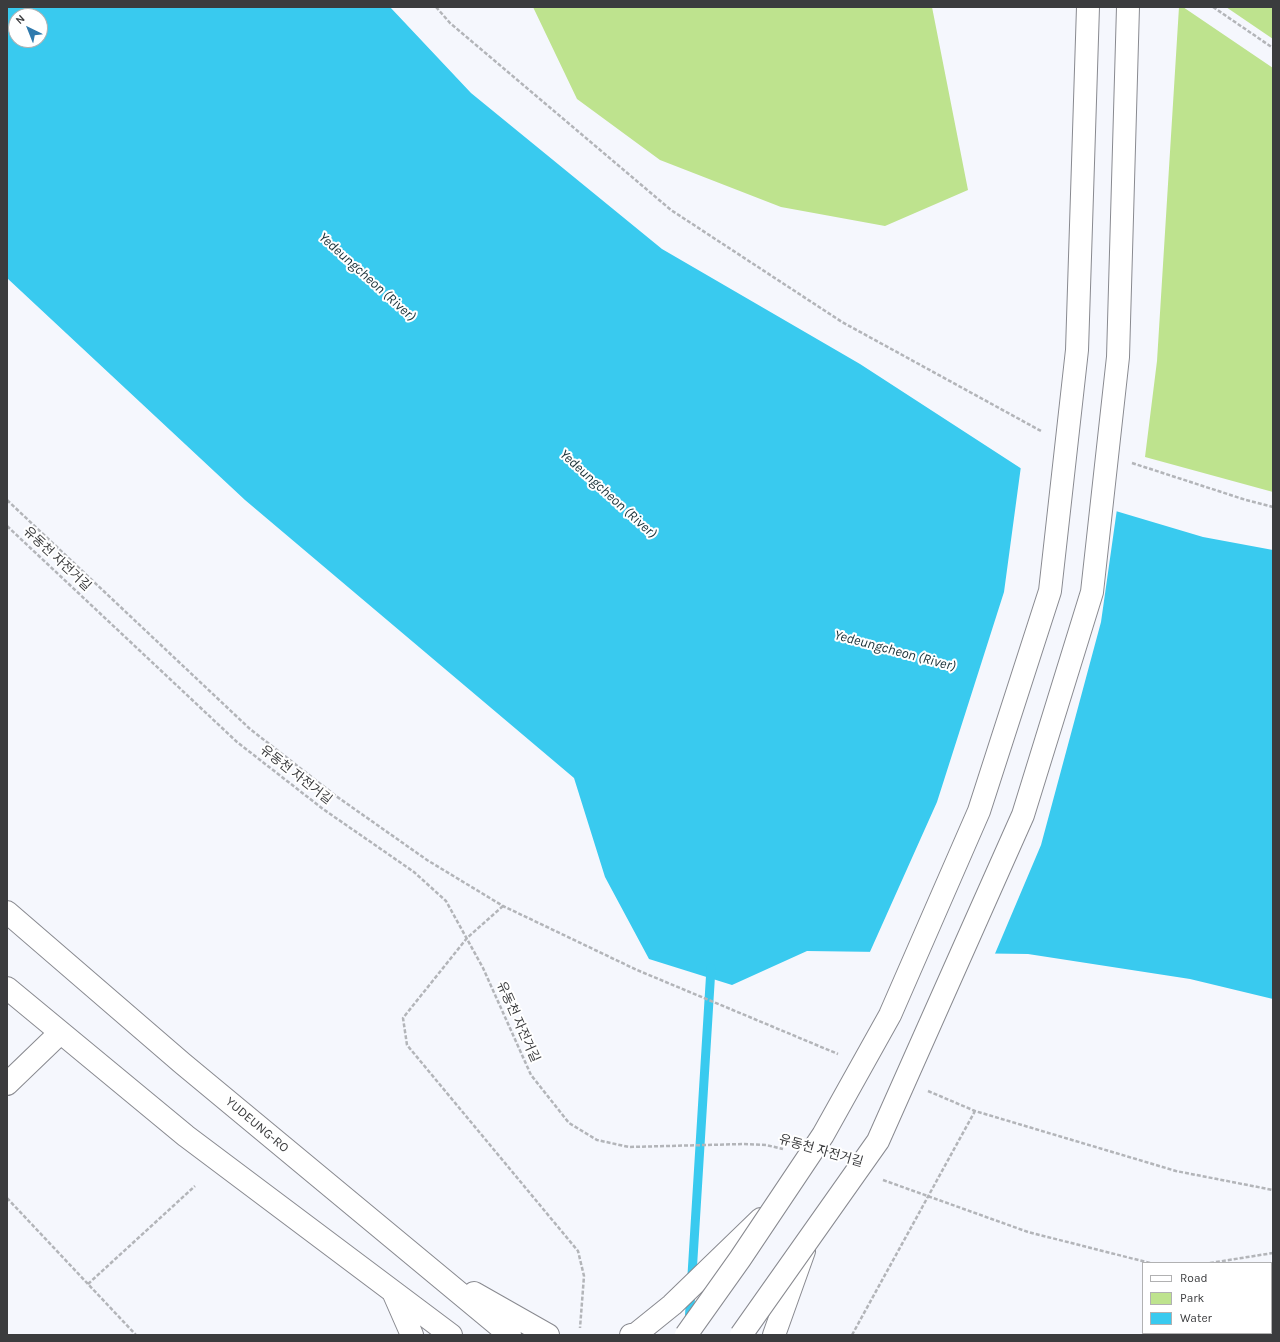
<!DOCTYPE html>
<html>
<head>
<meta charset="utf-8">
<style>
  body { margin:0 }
  #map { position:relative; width:1280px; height:1342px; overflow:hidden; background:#f5f7fd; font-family:Karla,sans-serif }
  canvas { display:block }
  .frame { position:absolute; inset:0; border:8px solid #3b3c3e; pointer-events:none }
  .legend { position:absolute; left:1142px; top:1262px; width:130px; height:72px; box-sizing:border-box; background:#fff; border:1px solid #b1b1b2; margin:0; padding:5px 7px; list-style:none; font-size:12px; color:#3b3c3e }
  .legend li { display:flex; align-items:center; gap:8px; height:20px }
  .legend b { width:20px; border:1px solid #b1b1b2 }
  .north { position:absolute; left:8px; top:8px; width:40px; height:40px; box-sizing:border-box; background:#fff; border:1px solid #b1b1b2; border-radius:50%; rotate:317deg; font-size:11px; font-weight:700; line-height:16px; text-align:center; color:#3b3c3e }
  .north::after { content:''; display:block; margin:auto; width:14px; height:18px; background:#2f7aad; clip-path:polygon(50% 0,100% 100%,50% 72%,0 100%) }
</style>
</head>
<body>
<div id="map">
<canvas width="1280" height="1342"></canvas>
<div class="frame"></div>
<ul class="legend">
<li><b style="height:5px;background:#fff"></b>Road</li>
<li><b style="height:11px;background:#bee38e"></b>Park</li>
<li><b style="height:11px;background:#39caef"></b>Water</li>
</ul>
<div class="north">N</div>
</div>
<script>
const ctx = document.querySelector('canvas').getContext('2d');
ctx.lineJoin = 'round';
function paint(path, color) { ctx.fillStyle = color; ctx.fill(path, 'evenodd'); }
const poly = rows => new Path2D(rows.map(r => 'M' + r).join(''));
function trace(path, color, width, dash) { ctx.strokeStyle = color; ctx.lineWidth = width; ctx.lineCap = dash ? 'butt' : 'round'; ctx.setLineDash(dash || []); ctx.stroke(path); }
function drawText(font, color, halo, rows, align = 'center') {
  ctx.font = font + ' Karla,"Noto Sans KR",sans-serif'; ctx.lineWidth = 4; ctx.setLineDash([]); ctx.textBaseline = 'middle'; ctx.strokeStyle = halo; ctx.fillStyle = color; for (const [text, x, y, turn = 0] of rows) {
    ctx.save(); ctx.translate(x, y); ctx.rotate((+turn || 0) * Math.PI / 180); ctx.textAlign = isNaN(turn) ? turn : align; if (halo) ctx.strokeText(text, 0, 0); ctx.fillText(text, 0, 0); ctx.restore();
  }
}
const green = poly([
  [533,7,932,7,968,190,885,226,781,207,660,160,577,99],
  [1179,7,1183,7,1273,68,1273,492,1145,457,1157,361],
  [1226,7,1273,7,1273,39]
]);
const water = poly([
  [7,7,390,7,471,93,662,249,860,364,1062,495,1203,537,1273,550,1273,999,1190,979,1028,954,807,951,732,985,649,959,605,877,574,778,245,500,7,278],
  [16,16,40,16,40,40,16,40]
]);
const pier = poly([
  [1021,466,1063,493,1117,509,1101,622,1041,845,994,956,869,954,937,802,1004,592]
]);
const stream = poly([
  [689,1323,711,968]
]);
const path = poly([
  [436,7,450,23,671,210,842,322,1041,431],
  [1213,7,1273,48],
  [1132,463,1246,500,1273,507],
  [7,500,250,729,336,796,427,860,503,906,637,970,838,1054],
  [7,526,237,742,323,809,414,872,446,901,483,968,531,1075,569,1123,597,1140,629,1147,744,1144,766,1145,783,1149],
  [503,906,467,938,403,1018,407,1045,578,1251,584,1276,580,1328],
  [928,1091,975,1111,1176,1171,1273,1190],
  [883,1180,1028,1232,1150,1263],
  [7,1198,136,1335],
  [1210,1263,1273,1253],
  [88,1284,195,1186],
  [852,1335,975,1111]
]);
const minor = poly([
  [7,1084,60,1033]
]);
const major = poly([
  [7,912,182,1063,510,1335],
  [7,988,186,1136,451,1335],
  [474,1293,548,1335],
  [394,1294,412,1335],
  [631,1335,636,1334,672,1305,761,1219],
  [774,1335,804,1251]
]);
const majorBridge = poly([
  [686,1335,740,1259,823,1135,890,1015,979,811,1050,591,1077,350,1088,7],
  [741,1335,878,1141,1023,815,1092,592,1118,357,1128,7]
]);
const streetNames = [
  ["유동천 자전거길",57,559,43],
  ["유동천 자전거길",296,775,38],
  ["유동천 자전거길",518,1022,66],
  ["YUDEUNG-RO",257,1125,40],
  ["유동천 자전거길",821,1151,16]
];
const waterNames = [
  ["Yedeungcheon (River)",367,277,42],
  ["Yedeungcheon (River)",608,494,42],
  ["Yedeungcheon (River)",895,651,15]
];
paint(green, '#bee38e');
paint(water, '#39caef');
paint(pier, '#f5f7fd');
trace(stream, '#39caef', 9);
trace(minor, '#898a90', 24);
trace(major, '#898a90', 24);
trace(path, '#b3b5b9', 2.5, [4, 2]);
trace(minor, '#fff', 22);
trace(major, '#fff', 22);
trace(majorBridge, '#898a90', 24, []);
trace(majorBridge, '#fff', 22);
drawText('13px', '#3b3c3e', '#fff', streetNames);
drawText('italic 14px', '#193037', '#fff', waterNames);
</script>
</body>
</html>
